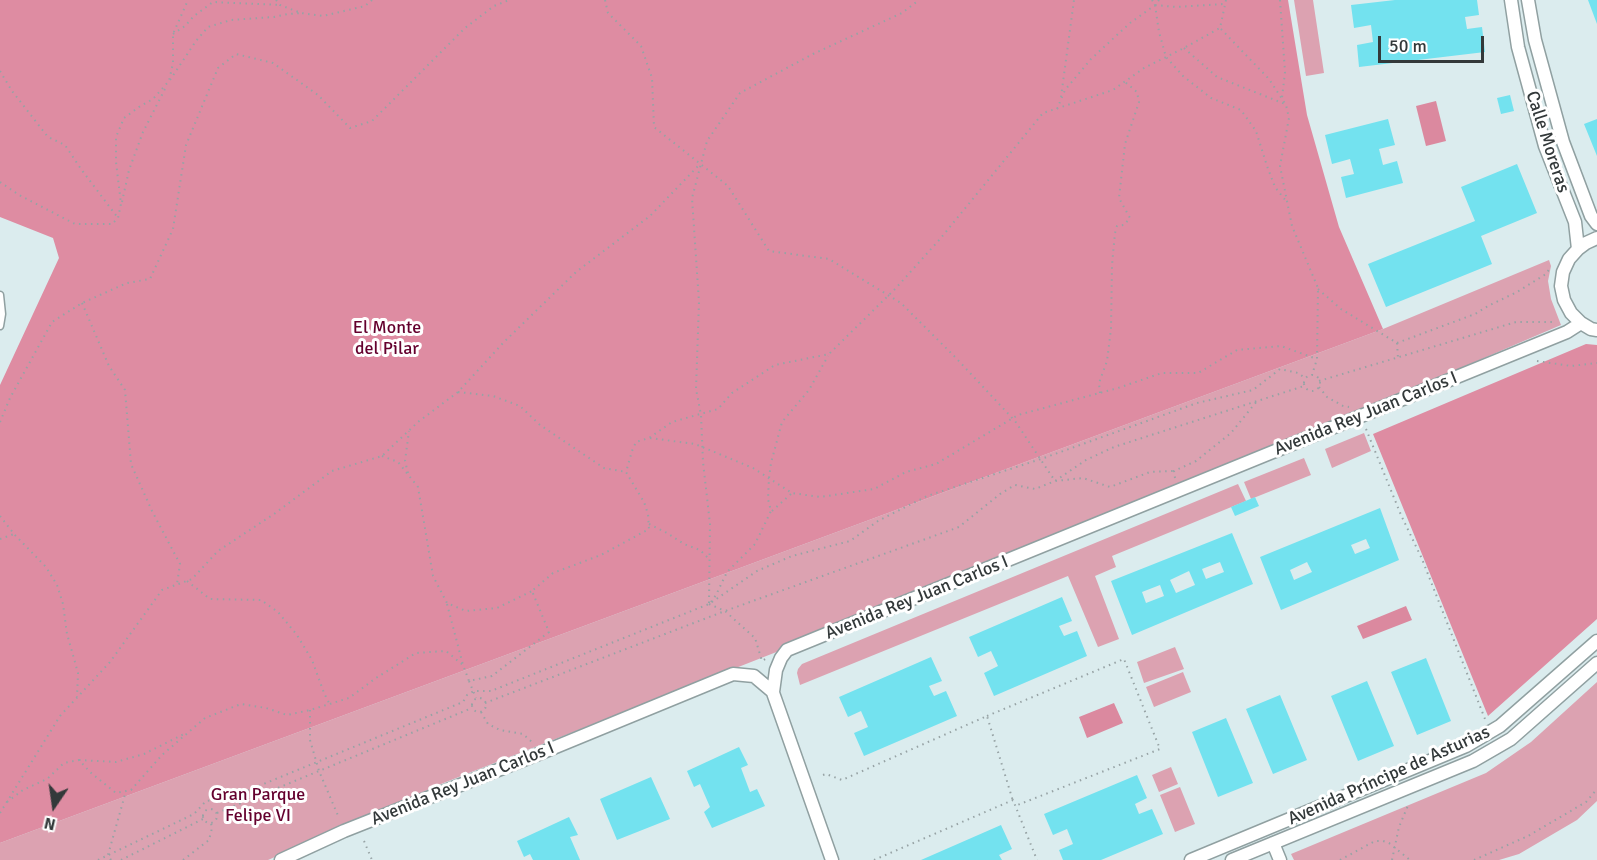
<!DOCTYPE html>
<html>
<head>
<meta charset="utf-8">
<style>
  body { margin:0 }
  #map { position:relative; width:1597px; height:860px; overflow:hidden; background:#dbecee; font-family:Signika,sans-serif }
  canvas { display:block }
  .north { position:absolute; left:24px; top:776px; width:60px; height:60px; -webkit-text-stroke:4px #fff; paint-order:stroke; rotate:193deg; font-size:16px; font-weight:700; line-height:24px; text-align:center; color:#33393a }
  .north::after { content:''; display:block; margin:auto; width:21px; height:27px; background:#33393a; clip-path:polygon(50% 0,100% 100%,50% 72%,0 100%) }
  .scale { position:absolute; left:1378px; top:36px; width:106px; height:27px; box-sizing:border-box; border:3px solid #33393a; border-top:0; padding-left:8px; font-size:18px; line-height:21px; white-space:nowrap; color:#33393a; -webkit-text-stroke:4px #fff; paint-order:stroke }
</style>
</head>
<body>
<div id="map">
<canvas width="1597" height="860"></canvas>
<div class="north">N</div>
<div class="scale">50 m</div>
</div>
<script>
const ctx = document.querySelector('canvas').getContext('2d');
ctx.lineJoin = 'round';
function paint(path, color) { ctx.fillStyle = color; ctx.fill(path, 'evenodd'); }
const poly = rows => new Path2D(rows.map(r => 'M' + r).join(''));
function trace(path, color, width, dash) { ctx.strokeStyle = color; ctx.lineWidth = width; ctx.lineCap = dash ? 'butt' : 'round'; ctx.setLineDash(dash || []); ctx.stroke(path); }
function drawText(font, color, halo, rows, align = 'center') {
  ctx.font = font + ' Signika,sans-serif'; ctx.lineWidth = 6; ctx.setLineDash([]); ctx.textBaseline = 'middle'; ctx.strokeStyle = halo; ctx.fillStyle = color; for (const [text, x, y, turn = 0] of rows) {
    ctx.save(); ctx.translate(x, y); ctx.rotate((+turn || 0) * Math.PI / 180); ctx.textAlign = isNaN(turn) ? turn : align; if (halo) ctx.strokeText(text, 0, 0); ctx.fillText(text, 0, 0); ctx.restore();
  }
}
const green = poly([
  [1294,0,1313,0,1324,73,1306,76],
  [1549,260,1551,266,1548,281,1551,299,1561,325,1379,403,1127,507,950,577,779,651,441,784,268,860,0,860,0,843,1383,329],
  [1364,433,1371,451,1332,468,1325,449],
  [1304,458,1311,475,1251,499,1244,482],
  [1238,484,1246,501,1112,556,1116,567,1095,576,1119,639,1098,647,1068,576,800,685,797,673,798,669,802,664],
  [1175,647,1184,669,1144,683,1137,662],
  [1183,672,1191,692,1154,707,1146,687],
  [1597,682,1597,801,1577,820,1519,854,1499,860,1294,860,1291,854,1486,773,1531,742],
  [1171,767,1178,784,1159,792,1152,775],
  [1180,787,1195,824,1175,832,1160,795]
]);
const forest = poly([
  [0,0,1288,0,1307,115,1339,227,1383,329,0,843,0,385,59,258,53,238,0,217],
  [1586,344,1597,345,1597,619,1488,716,1373,434]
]);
const water = poly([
  [1436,101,1446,141,1426,146,1416,106],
  [1406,606,1412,620,1363,639,1357,626],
  [1114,703,1123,723,1087,738,1079,717]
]);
const building = poly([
  [1395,0,1477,0,1479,15,1465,17,1467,29,1482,27,1485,52,1359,67,1357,45,1373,42,1371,25,1354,28,1351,5],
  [1588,0,1597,0,1597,24],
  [1510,95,1514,111,1501,114,1497,98],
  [1388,119,1395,145,1379,149,1383,165,1397,161,1403,183,1346,198,1341,177,1354,174,1350,159,1332,164,1325,135],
  [1597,119,1597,156,1584,124],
  [1517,164,1537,213,1481,236,1492,264,1386,307,1368,264,1475,221,1461,187],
  [1255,497,1259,506,1235,516,1231,507],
  [1380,508,1399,560,1281,610,1260,557],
  [1366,539,1370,548,1355,554,1351,545],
  [1307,562,1312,572,1294,580,1290,570],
  [1232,533,1253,584,1132,635,1111,581],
  [1220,562,1224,572,1206,579,1202,569],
  [1189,571,1195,585,1176,593,1170,580],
  [1160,585,1164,596,1146,603,1142,592],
  [1062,597,1072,621,1059,626,1064,636,1077,631,1087,656,994,696,984,673,998,666,991,651,978,657,969,637],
  [931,657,942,681,929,686,934,696,946,691,957,716,864,756,854,733,868,727,861,711,848,717,839,697],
  [1426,658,1451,721,1417,735,1391,672],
  [1367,681,1394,746,1358,761,1331,696],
  [1280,695,1307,760,1273,774,1246,709],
  [1226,718,1253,783,1218,797,1192,732],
  [739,747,748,765,741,768,750,792,757,789,765,806,712,828,704,812,710,807,700,784,694,787,687,771],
  [1137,775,1147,798,1135,804,1139,814,1152,809,1163,834,1101,860,1063,860,1059,850,1073,844,1067,829,1053,835,1044,814],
  [651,777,670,819,617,840,600,799],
  [569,817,578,835,570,837,580,860,533,860,530,854,524,857,517,841],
  [1001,825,1012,849,999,855,1002,860,921,860]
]);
const path = poly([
  [276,0,280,5,301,13,323,16,365,6,372,0],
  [605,0,608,13,641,46,652,78,654,127,728,186,769,251,829,259,901,303,956,358,1015,421,1055,481,1083,478,1110,487,1150,472,1174,471],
  [1152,0,1155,5,1176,7,1224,4],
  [1226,0,1220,28,1269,79,1286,105,1289,118,1280,166,1292,226,1318,288,1317,359,1312,375],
  [1280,0,1285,72,1282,98],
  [1155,5,1159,32,1166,57,1183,76,1211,98,1241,110,1256,131,1267,166,1275,187,1286,201],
  [173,34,185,26,194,16,213,2,280,5],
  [1184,48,1217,77,1285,104],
  [0,71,12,91,48,137,65,145,81,169,118,218],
  [170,80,196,41,208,27,231,20,274,17,288,14,301,13],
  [1061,97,1074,0],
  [1057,109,1065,90,1091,59,1130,23,1155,5,1159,0],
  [0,182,19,195,75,224,112,224,118,218,121,204,116,162,116,137,124,118,139,107,153,99,169,81,173,63,173,34,188,0],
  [122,202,129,170,143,132,166,87],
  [1318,289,1341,309,1397,343,1475,314,1488,306,1517,292,1546,274,1550,268],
  [82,303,109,366,125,390,131,464,152,511,180,564,177,584],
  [1397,343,1398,358],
  [1537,361,1571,366,1597,363],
  '1304 383a8 8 0 1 1 16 0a8 8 0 1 1-16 0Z',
  [1319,381,1516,322,1553,322],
  [1319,387,1327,397,1343,406,1349,407],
  [458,392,493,396,520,406,540,425,604,468,626,472],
  [1100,393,1099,383,1107,361,1111,329,1112,265,1115,233,1117,226,1124,225,1130,218,1119,198,1125,144,1139,102,1137,92,1125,82],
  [0,422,10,398,52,322,82,303,127,283,150,279,173,229,186,145,218,68,236,54,273,63,318,95,350,128,372,121,465,28,494,6,509,0],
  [1366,429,1401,515,1422,559,1485,719],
  [650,438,695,444,753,468,792,493,820,497,874,489,906,472,936,464,1018,415,1118,388,1162,373,1198,373,1237,350,1281,346,1317,359],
  [382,456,398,462,418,487,433,576,447,603,466,611,497,608,532,591],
  [408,473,405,461,409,431],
  [1175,478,1174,471,1196,461,1231,433,1257,401],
  [772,511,792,493],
  [0,516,14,534,46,567,57,585,63,604,67,634,78,673,77,697],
  [649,524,667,533,684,544,700,550,708,558],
  [0,539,14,534],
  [187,581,210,599,261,600,278,612,297,635,312,660,324,693,329,703],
  [711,602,716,595,727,572,755,544,771,511,768,499,769,478,771,463,782,422,809,390,828,356],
  [709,603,710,524,703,462,701,415,696,389,699,302,692,198,707,141,740,93,813,54,902,13,919,0],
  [447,604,463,665],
  [709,604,725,611,755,638,762,661,767,658],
  [469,681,476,698],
  '472 705a7 7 0 1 1 14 0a7 7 0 1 1-14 0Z',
  [485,703,725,611,959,527,1000,494,1015,485,1035,489,1055,481,1086,460,1114,447,1304,386],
  [310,710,310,740,319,771,339,818],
  [481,712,488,724,500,730,523,734,532,742],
  [987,716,1124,659,1160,749,1015,806],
  [79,760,116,762,144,754,184,734],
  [823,775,826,774,842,780,987,716,1013,801],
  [7,802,23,790,47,779,64,763,79,760,90,772,116,793,131,790,162,755,205,718,241,704,266,708,287,715,310,710,349,698,376,678,416,653,446,651,463,665,469,681,492,676,549,632,532,591,553,573,601,555,649,529,648,514,644,502,626,472,632,451,636,442,649,438,672,422,718,409,732,393,775,365,829,354,896,288,940,239,1043,113,1113,90,1144,68,1184,48,1220,28],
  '203 816a7 7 0 1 1 14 0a7 7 0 1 1-14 0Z',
  [0,813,60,716,110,662,162,590,192,579,218,551,274,514,332,471,382,456,418,422,458,392,504,342,576,272,650,216,700,164],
  [217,813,472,708],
  [364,841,372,860],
  [98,860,194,814,206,801,215,800,222,801,227,799,463,702,467,695,474,691,491,691,709,604,757,571,792,556,850,541,878,521,927,496,1041,459,1197,403,1253,390,1280,369,1298,373,1305,378],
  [111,860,108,855,126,791],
  [121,860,203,819],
  [183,860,209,840,212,828,211,823],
  [874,860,1013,800,1037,860],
  [1340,860,1375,841,1383,841,1389,843,1410,860],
  [1392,860,1399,827,1409,803],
  [1474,860,1528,836,1586,802,1597,789]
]);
const lane = poly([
  [0,295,2,314,0,326]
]);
const street = poly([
  [1511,0,1518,47,1545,146,1575,222,1578,249],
  [1528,0,1535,40,1563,142,1591,216,1597,224],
  [1597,238,1586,243,1578,249,1569,259,1563,272,1561,286,1564,300,1571,313,1581,323,1591,329,1597,330],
  [772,690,832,860],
  [773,692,776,670,781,658,787,650,1567,332,1581,323],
  [1273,843,1280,860],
  [281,860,344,831,541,753,733,674,754,676,773,692],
  [1191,860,1466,746,1500,726,1597,641],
  [1232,860,1473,761,1511,739,1597,663]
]);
const streetNames = [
  ["Calle Moreras",1547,142,72],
  ["Avenida Rey Juan Carlos I",1366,414,-22],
  ["Avenida Rey Juan Carlos I",917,598,-22],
  ["Avenida Príncipe de Asturias",1389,776,-24],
  ["Avenida Rey Juan Carlos I",463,784,-22]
];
const parkNames = [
  ["El Monte",387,328],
  ["del Pilar",387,349],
  ["Gran Parque",258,795],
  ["Felipe VI",258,816]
];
paint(green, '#dca2b1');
paint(forest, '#de8ca2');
paint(water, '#db899f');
paint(building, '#73e2ef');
trace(lane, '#90a0a1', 9);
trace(street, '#90a0a1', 15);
trace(path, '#97a3a5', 2, [1.5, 4.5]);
trace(lane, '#fff', 6);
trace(street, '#fff', 12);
drawText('18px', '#33393a', '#fff', streetNames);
drawText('18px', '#64002e', '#fff', parkNames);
</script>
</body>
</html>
